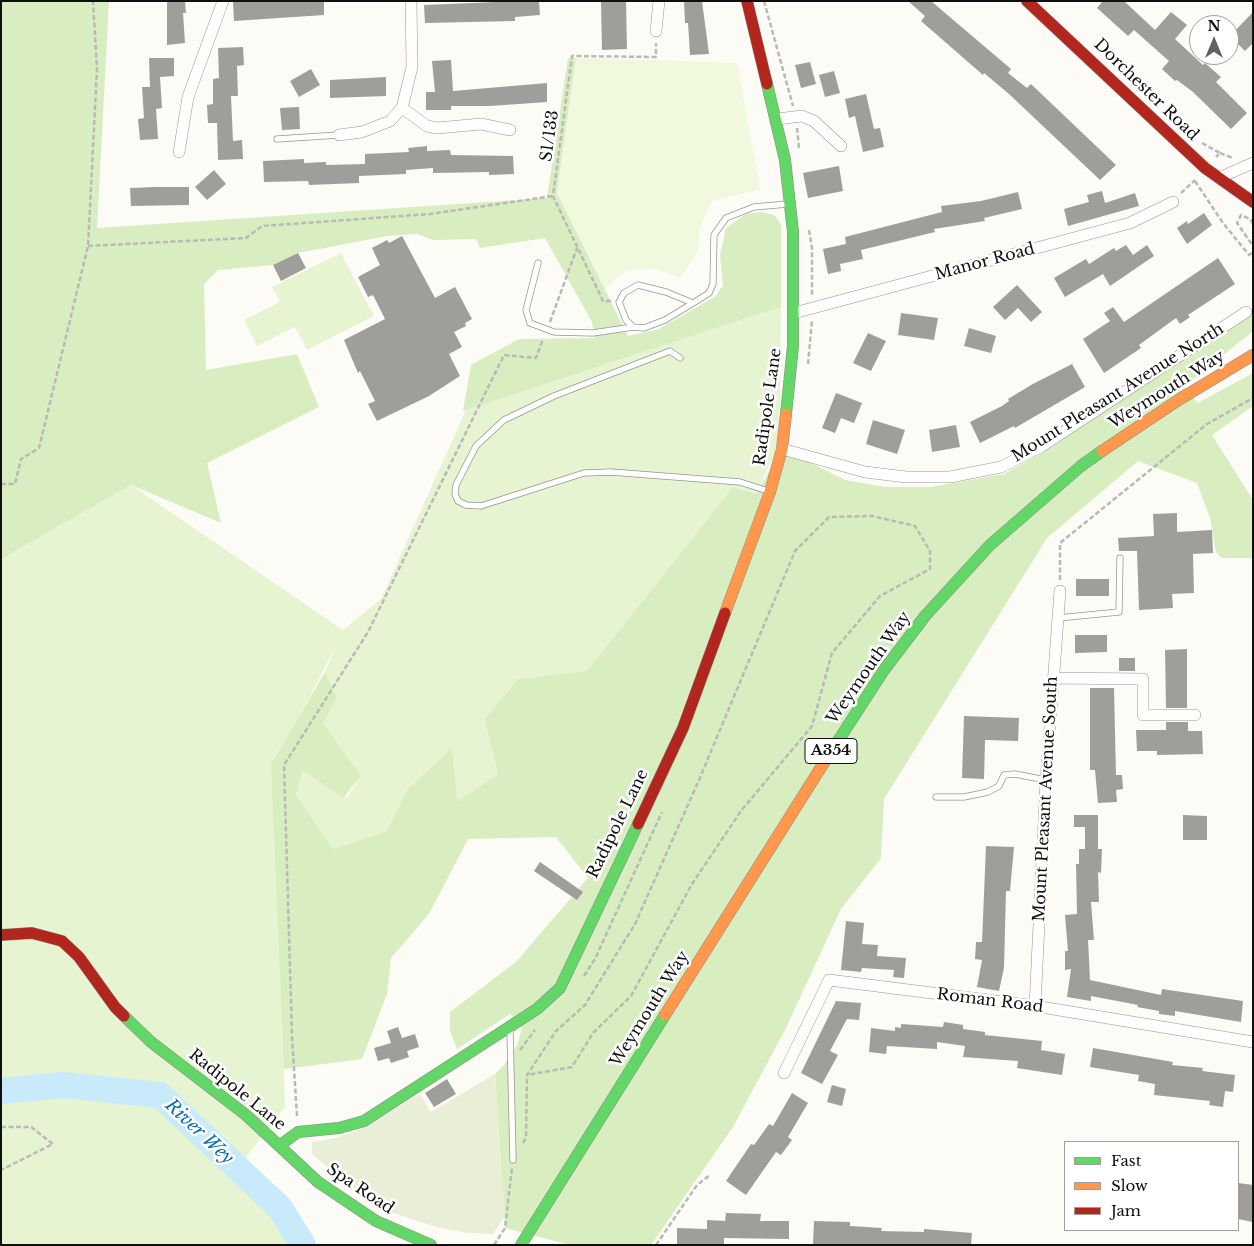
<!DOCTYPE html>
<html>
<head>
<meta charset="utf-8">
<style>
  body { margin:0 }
  #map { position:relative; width:1254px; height:1246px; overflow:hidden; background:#fcfbf5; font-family:"Libre Baskerville",serif }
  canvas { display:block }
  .frame { position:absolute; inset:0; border:2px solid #0f0f0f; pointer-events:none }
  .legend { position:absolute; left:1064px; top:1141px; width:175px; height:90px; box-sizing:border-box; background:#fff; border:1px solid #9f9f9f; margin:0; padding:6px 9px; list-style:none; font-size:15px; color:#0f0f0f }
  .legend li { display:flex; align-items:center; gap:10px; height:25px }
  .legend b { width:25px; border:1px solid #9f9f9f }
  .north { position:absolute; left:1189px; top:15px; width:50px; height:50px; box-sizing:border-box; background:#fff; border:1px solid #9f9f9f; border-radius:50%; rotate:0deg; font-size:14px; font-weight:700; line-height:20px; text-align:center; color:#0f0f0f }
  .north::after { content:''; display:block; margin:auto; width:18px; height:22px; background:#626260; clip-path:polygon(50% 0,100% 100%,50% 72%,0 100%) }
</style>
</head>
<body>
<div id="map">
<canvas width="1254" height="1246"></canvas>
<div class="frame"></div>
<ul class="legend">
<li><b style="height:6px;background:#63d668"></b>Fast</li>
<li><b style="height:6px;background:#ff974d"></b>Slow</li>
<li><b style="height:6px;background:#b3261e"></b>Jam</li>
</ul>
<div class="north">N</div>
</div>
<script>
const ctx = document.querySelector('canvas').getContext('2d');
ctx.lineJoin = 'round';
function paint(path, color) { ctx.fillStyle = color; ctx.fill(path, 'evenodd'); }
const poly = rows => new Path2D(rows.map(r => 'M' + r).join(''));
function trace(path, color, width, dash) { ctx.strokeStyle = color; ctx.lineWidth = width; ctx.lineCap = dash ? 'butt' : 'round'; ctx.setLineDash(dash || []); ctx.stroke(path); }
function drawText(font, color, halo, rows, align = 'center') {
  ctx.font = font + ' "Libre Baskerville",serif'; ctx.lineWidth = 5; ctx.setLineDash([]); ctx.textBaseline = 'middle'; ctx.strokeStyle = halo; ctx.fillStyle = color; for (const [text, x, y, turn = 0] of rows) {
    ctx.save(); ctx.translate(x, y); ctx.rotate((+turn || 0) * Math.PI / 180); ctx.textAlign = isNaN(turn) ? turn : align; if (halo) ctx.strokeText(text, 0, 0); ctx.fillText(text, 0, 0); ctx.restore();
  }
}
const green = poly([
  [341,253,374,316,307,350,295,327,257,346,244,320,280,302,272,287],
  [781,307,780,405,777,449,756,494,733,487,587,671,518,679,486,719,498,774,456,803,452,749,407,790,387,831,333,849,296,795,303,770,347,798,361,776,322,722,337,697,325,672,337,643,275,765,285,1107,230,1178,285,1227,286,1245,1,1245,1,559,131,485,343,630,381,599,466,410]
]);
const forest = poly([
  [1,1,109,1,97,228,547,198,568,58,576,58,557,193,628,336,659,329,716,296,723,285,720,255,726,228,746,214,761,212,774,215,781,224,781,307,463,411,471,365,519,339,595,338,592,322,545,238,480,248,476,239,433,240,417,234,387,236,298,253,273,265,218,270,204,284,206,370,297,354,319,407,207,463,221,523,131,485,1,559],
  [1253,309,1253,331,1184,387,1198,403,1253,373,1253,406,1212,435,1253,500,1253,558,1222,558,1216,552,1210,518,1197,483,1138,461,1047,538,884,799,881,858,841,909,785,1030,733,1127,651,1245,570,1245,505,1228,495,1074,504,1065,517,1045,522,1029,510,1014,457,1049,450,1031,450,1012,516,962,588,878,556,837,468,839,429,914,391,958,387,994,362,1059,284,1069,271,765,325,672,337,697,323,723,361,776,343,798,303,770,296,795,333,849,387,831,407,790,452,748,457,802,498,774,485,719,518,679,587,671,733,487,756,494,782,449,845,480,885,487,931,487,1004,474,1049,449]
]);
const cemetery = poly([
  [495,1074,505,1216,493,1234,468,1233,440,1228,390,1212,354,1191,312,1154,312,1142,336,1138,361,1129,420,1094,431,1112]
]);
const pitch = poly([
  [576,58,737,63,760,189,712,201,700,227,698,252,680,278,654,268,625,271,605,289,557,193]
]);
const river = poly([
  [1,1091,63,1085,160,1095,280,1208,303,1245]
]);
const building = poly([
  [167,1,185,1,186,13,183,13,185,43,167,45],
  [324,1,324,15,234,21,233,2],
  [520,1,539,1,540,15,515,17,515,21,425,23,424,5],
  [626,1,627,49,602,50,601,2],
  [684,1,702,1,709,54,690,55,688,23,685,23],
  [908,1,931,1,1011,69,1008,73,1027,88,1031,84,1116,165,1100,180,1009,94,984,73,983,75,921,21,925,16],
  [1103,1,1124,1,1155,30,1171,12,1187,25,1175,39,1203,65,1205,63,1221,77,1216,82,1247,113,1231,129,1193,92,1177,80,1175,81,1162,69,1169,61,1134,30,1128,36,1097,8],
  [1253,12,1253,43,1245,51,1230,36],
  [243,47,244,65,237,66,238,96,231,96,233,141,242,140,243,159,218,160,217,123,208,123,207,105,213,104,213,79,219,78,218,48],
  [149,58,174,58,174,76,160,77,162,108,156,109,158,139,140,140,138,119,144,118,142,87,150,87],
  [451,60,453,91,547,83,547,102,490,106,451,106,451,110,426,110,426,92,435,92,432,61],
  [810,62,816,84,801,88,795,65],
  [311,69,320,85,299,97,290,81],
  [834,71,840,93,825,97,819,75],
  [386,77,386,96,330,98,330,80],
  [866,94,874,129,880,128,884,147,863,152,855,116,849,118,845,99],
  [299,107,300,129,282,130,280,108],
  [427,146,427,151,450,150,451,155,513,156,514,174,489,175,489,172,433,173,433,168,406,170,406,174,359,176,359,183,309,185,308,181,264,182,263,161,304,159,304,163,326,162,326,165,365,164,365,154,409,152,408,148],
  [839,166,843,191,808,198,803,173],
  [214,170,226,184,207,200,195,187],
  [155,187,189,187,189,205,131,206,130,188],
  [1102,191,1105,203,1135,193,1139,206,1068,226,1064,209,1089,202,1087,195],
  [1018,192,1022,209,984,218,985,221,934,229,935,232,861,250,863,259,840,264,841,271,828,274,823,249,846,244,845,237,942,212,941,206,981,201],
  [1204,213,1212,225,1187,244,1177,228,1187,221,1188,224],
  [402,236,435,298,455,287,472,319,465,323,466,326,454,332,462,347,449,354,460,376,429,396,377,421,368,404,375,401,360,371,358,373,344,340,385,319,373,295,368,297,358,277,380,265,372,248,387,240,389,243],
  [1126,245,1133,255,1147,245,1154,256,1110,286,1103,274,1065,297,1054,278,1086,259,1089,264,1114,248,1116,251],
  [298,253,306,268,281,281,273,265],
  [1218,258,1235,284,1188,315,1190,317,1180,324,1176,318,1139,345,1141,348,1104,373,1083,339,1110,321,1104,313,1113,307,1124,322],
  [1017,285,1042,312,1031,322,1018,308,1005,320,993,307],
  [901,313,938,318,934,340,898,335],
  [969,328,996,336,991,353,964,346],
  [868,333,886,341,871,371,853,363],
  [1072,364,1085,387,1015,428,1014,426,980,443,970,422,1002,406,1009,401,1008,399,1031,385],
  [836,393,862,403,854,423,841,418,835,433,822,428],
  [873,420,905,430,897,454,866,444],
  [956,425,960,447,932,452,929,430],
  [1177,513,1177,532,1212,530,1213,553,1193,554,1194,593,1172,594,1173,608,1139,610,1137,551,1119,551,1118,538,1154,536,1153,514],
  [1076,579,1109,579,1109,596,1076,596],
  [1075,635,1107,635,1107,652,1075,653],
  [1187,649,1187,708,1166,708,1165,650],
  [1119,658,1135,658,1135,671,1119,671],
  [1090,688,1114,688,1116,775,1122,775,1123,789,1116,790,1117,802,1098,803,1095,770,1090,770],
  [964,716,1019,718,1018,741,985,740,984,779,962,778],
  [1166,722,1188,722,1188,731,1202,731,1203,754,1157,755,1157,751,1137,751,1136,730,1166,730],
  [1074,815,1098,815,1098,849,1102,849,1101,873,1098,872,1099,902,1091,902,1094,940,1088,940,1090,980,1161,995,1162,989,1243,1001,1241,1022,1175,1011,1175,1016,1159,1014,1159,1011,1137,1007,1138,1005,1091,996,1091,1001,1067,997,1071,969,1065,970,1065,951,1068,951,1065,915,1077,914,1076,864,1079,864,1079,849,1085,849,1085,827,1074,827],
  [1183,815,1207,816,1207,840,1183,840],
  [986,846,1014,847,1010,891,1006,891,1004,968,999,991,977,987,982,960,975,959,976,942,982,942],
  [540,862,583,892,577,900,534,871],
  [846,921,864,923,862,944,878,945,877,956,906,958,904,978,893,977,894,970,862,968,861,972,841,970],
  [836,1001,861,1003,859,1020,847,1019,830,1051,838,1055,822,1084,801,1073],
  [944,1022,963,1025,963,1029,985,1032,985,1035,1042,1041,1041,1050,1065,1054,1062,1075,1017,1068,1018,1061,963,1057,965,1046,937,1042,937,1049,887,1046,886,1054,869,1052,871,1028,895,1031,895,1027,901,1028,901,1024,943,1027],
  [398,1027,402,1038,415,1034,419,1047,407,1051,409,1057,391,1063,389,1058,378,1061,374,1048,391,1043,387,1031],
  [1093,1048,1173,1062,1172,1065,1203,1068,1202,1071,1235,1075,1233,1092,1225,1091,1223,1107,1209,1105,1210,1101,1154,1095,1155,1084,1138,1081,1139,1075,1090,1067],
  [447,1079,456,1094,434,1107,425,1093],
  [832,1085,846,1089,842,1106,827,1102],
  [792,1093,808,1103,788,1137,792,1140,781,1155,776,1152,746,1195,726,1181,751,1144,754,1145,769,1124,773,1126],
  [1238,1183,1253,1185,1253,1222,1238,1219],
  [726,1213,761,1214,760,1221,789,1221,789,1239,724,1238,724,1245,677,1245,677,1228,707,1229,707,1220,725,1221],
  [814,1221,850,1222,850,1226,882,1228,881,1231,924,1232,924,1229,972,1233,971,1245,813,1245]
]);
const path = poly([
  [764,1,793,106],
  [797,128,799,148],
  [1202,143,1220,153,1216,157],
  [1220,153,1233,158],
  [1195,181,1223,223,1249,255,1253,252],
  [1181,193,1195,180],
  [1253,224,1250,219,1241,215,1237,223,1253,246],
  [809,230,812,248,812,297],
  [88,246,246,238,262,226,430,214,553,196],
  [611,301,603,301,553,196,572,56,656,57,656,43],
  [550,322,577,248],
  [808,364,812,320],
  [1,484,15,484,21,459,39,448,88,246,97,69,93,1],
  [1060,580,1060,543,1207,424,1253,398],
  [584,976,595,959,662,812],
  [520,1050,535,1030],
  [297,1116,292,1036,284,765,368,632,504,355,536,358,543,339],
  [1,1127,31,1127,53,1144,1,1170],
  [523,1143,526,1138,527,1075,556,1031,585,1005,635,924,699,780,795,551,829,517,872,516,915,526,930,551,930,569,880,596,832,653,812,726,741,811,692,884,631,996,593,1033,572,1067,527,1075],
  [494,1245,505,1228,512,1168],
  [656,1245,697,1185,710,1175]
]);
const lane = poly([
  [277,139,339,135],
  [538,263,526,310,530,323,554,332,593,333,633,327],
  [693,303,666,292,638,285,624,293,619,302,626,320,633,327,644,328,665,320,698,300,709,293,713,284,714,235,726,218,754,207,788,204],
  [680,358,670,351,554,396,504,420,476,446,456,485,455,494,458,501,466,505,481,506,584,473,611,472,740,482,768,491],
  [1058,618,1119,612,1120,558],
  [936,797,964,797,988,792,999,786,1004,775,1015,774,1046,780],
  [510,1031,513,1160]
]);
const street = poly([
  [656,31,659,1],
  [402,108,427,126,437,128,481,124,510,130],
  [777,119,802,116,814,121,841,146],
  [339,135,362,132,390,121,402,108,412,67,411,1],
  [179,152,188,97,223,1],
  [1219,178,1253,163],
  [794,313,1130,223,1173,202],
  [782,449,865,472,906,477,950,477,1001,467,1042,446,1246,312],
  [1053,678,1143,679,1143,715,1195,715],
  [1035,1006,1046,780,1060,591],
  [784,1073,829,980,1035,1006,1253,1042]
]);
const fast = poly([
  [767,84,785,160,793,232,793,346,786,414],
  [825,761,884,670,925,616,990,545,1081,466,1102,451],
  [124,1016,151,1042,246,1115,318,1182,376,1221,431,1245],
  [279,1146,298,1132,339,1128,364,1121,537,1009,560,988,638,824],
  [521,1245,665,1015]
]);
const slow = poly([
  [1102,451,1180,399,1253,355],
  [725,613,770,492,782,449,786,414],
  [665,1015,825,761]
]);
const jam = poly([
  [747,1,767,84],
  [1027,1,1205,168,1253,202],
  [638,824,683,728,725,613],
  [1,935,32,933,62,941,79,957,115,1007,124,1016]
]);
const shields = [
  [831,751,52]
];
const shieldNames = [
  ["A354",831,751]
];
const streetNames = [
  ["Dorchester Road",1146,90,44],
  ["S1/133",550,136,-82],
  ["Manor Road",985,262,-15],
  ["Weymouth Way",1167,390,-32],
  ["Mount Pleasant Avenue North",1118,393,-32],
  ["Radipole Lane",768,407,-82],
  ["Weymouth Way",869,668,-55],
  ["Mount Pleasant Avenue South",1046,799,-87],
  ["Radipole Lane",618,824,-64],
  ["Roman Road",990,1001,7],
  ["Weymouth Way",650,1009,-58],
  ["Radipole Lane",237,1090,39],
  ["Spa Road",360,1189,34]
];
const waterNames = [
  ["River Wey",199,1132,43]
];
paint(green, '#e7f4d2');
paint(forest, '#d8edc0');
paint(cemetery, '#e9efd7');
paint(pitch, '#f0f8dd');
trace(river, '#c8eafa', 26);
paint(building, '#a09e9a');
trace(lane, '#969593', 7);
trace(street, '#969593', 12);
trace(fast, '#8c8c89', 12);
trace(slow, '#8c8c89', 12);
trace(jam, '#8c8c89', 12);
trace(path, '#b9b9b8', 2.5, [5, 2.5]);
trace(lane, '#fffefe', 5.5);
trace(street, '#fffefe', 11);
trace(fast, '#63d668', 11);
trace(slow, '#ff974d', 11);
trace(jam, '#b3261e', 11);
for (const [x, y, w] of shields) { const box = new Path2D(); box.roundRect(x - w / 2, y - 12.5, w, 25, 4); ctx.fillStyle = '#fff'; ctx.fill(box); trace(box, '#0f0f0f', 1); }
drawText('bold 15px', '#0f0f0f', null, shieldNames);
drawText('16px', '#0f0f0f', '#fff', streetNames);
drawText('italic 18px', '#0a6eb0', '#fff', waterNames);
</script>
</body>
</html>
